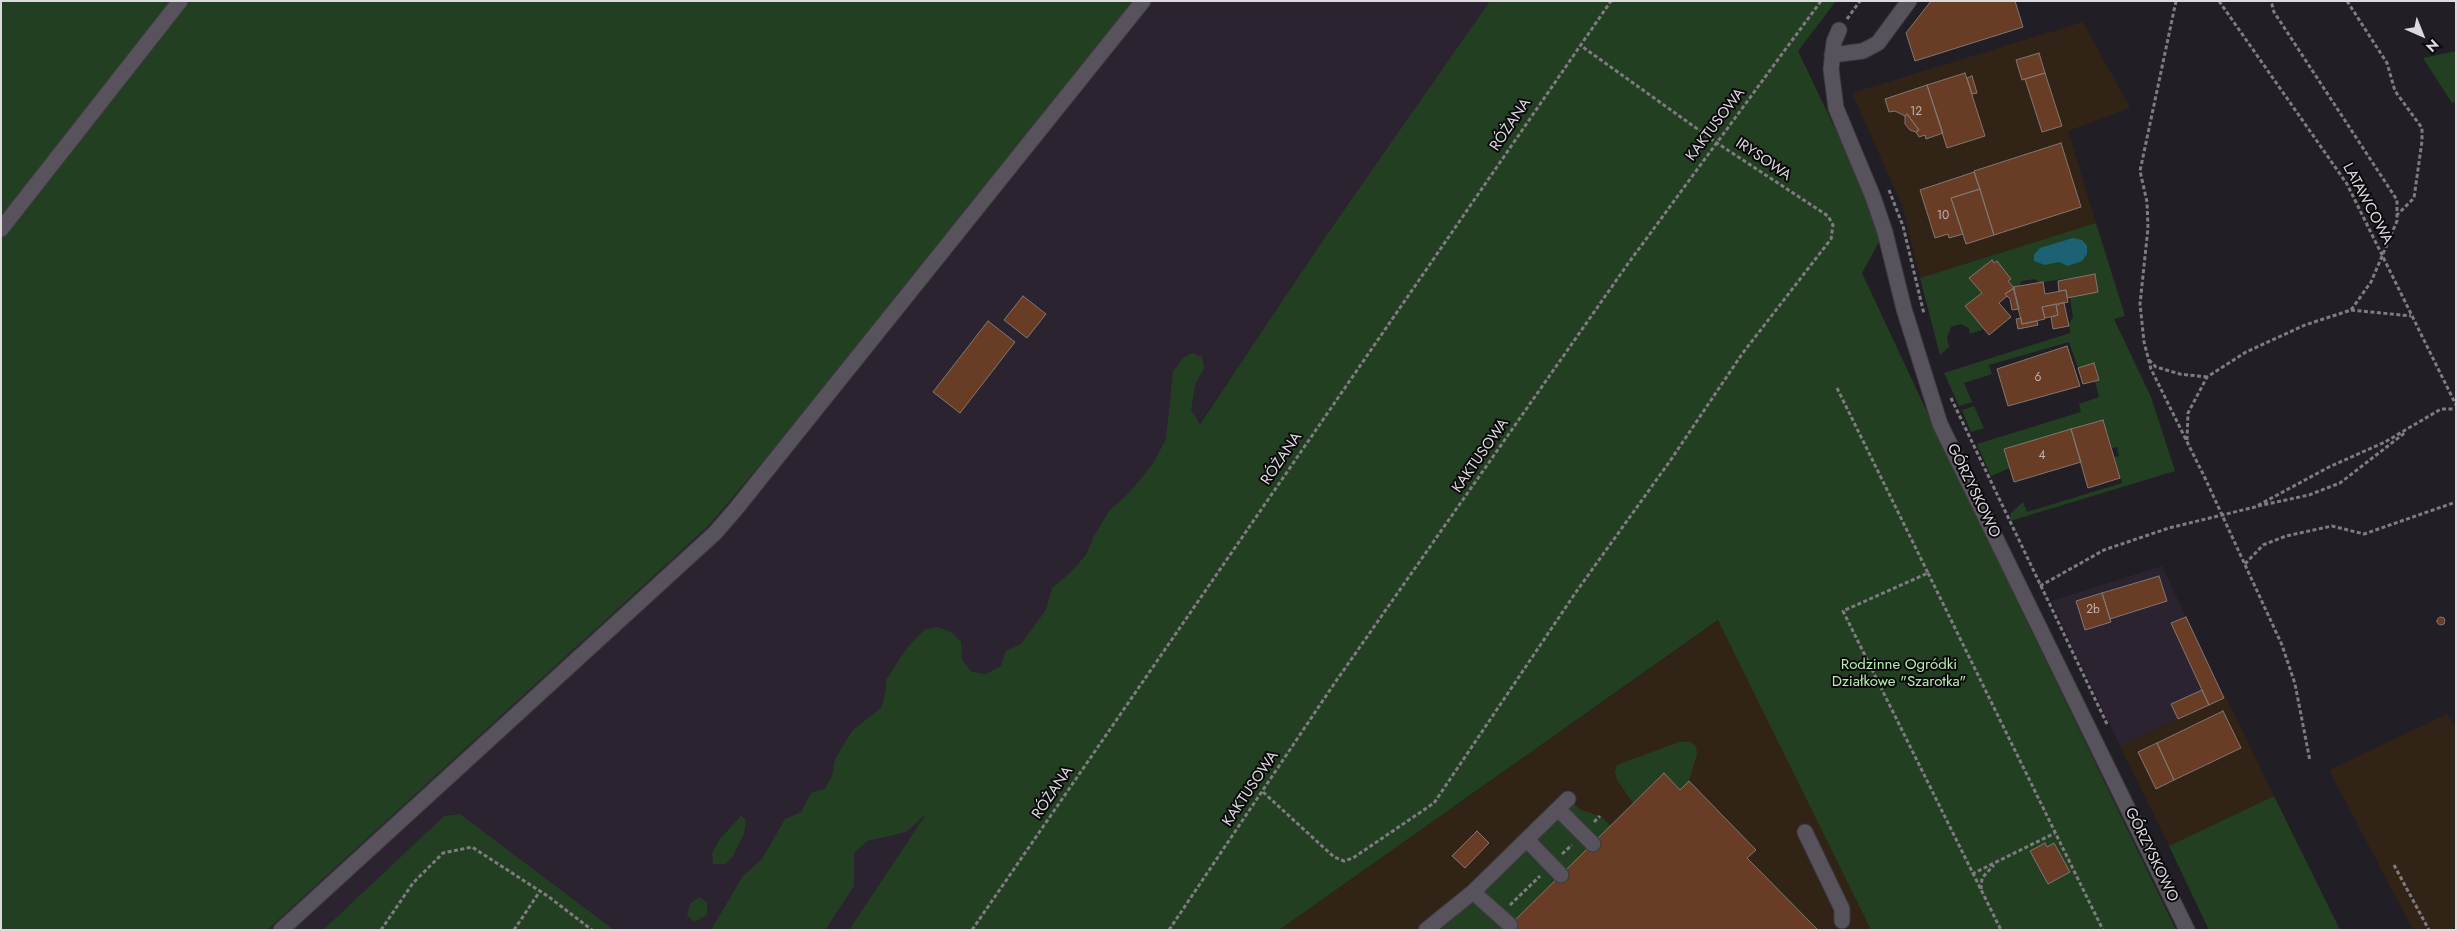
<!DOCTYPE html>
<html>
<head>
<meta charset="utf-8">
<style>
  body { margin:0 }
  #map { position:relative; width:2457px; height:931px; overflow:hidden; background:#221e25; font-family:Jost,sans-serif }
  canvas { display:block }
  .frame { position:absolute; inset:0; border:2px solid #dddadf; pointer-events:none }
  .north { position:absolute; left:2397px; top:10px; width:50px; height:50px; -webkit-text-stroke:4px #0b090c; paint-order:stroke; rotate:136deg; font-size:14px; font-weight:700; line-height:20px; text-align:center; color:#dddadf }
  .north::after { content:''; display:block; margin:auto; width:18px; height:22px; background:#dddadf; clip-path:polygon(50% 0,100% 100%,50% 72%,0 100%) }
</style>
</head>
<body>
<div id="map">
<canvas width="2457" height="931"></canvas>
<div class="frame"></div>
<div class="north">N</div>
</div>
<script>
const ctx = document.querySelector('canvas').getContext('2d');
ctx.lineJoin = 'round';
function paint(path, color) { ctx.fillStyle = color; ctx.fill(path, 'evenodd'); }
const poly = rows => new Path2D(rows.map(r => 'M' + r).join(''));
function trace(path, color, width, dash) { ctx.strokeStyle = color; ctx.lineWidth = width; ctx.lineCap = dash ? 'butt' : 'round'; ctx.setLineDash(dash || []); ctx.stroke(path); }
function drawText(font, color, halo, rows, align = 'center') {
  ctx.font = font + ' Jost,sans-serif'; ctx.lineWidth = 4; ctx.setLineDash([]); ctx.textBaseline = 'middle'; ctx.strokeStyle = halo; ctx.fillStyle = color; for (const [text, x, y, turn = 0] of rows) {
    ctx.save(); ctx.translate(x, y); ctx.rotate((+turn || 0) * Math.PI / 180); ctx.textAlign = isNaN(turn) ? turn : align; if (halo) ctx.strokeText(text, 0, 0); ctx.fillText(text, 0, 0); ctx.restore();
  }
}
const built = poly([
  [1,1,1490,1,1199,424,927,812,849,930,614,930,459,814,444,816,323,930,1,930],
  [2162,566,2224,698,2120,746,2051,601]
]);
const industrial = poly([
  [2083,22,2130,108,2068,131,2096,223,1920,278,1903,208,1852,93],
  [1719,620,1871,930,1279,930],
  [2226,697,2274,796,2169,846,2120,746],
  [2447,714,2456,728,2456,930,2413,930,2329,770]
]);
const green = poly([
  [1,1,1133,1,775,447,709,525,267,930,1,930],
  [1490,1,1836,1,1798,51,1863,187,1880,240,1862,273,1966,495,2176,930,1871,930,1718,620,1279,930,849,930,926,814,906,832,867,841,854,853,854,886,825,930,711,930,743,876,762,859,785,819,801,812,811,793,825,789,832,776,835,759,852,731,881,708,886,691,886,680,907,648,924,630,937,627,953,633,961,642,962,659,971,672,986,674,1001,666,1006,651,1021,644,1046,610,1052,588,1070,573,1086,555,1094,536,1110,510,1128,494,1153,464,1166,439,1173,372,1183,358,1192,353,1202,357,1204,368,1195,385,1191,410,1200,424,1324,239],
  [2456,51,2456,102,2452,103,2423,58],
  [2096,223,2125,316,2114,319,2151,397,2175,471,2010,521,2011,513,2023,502,2027,512,2122,483,2114,457,2119,456,2117,447,2112,448,2103,420,2004,449,2010,468,1991,476,1977,444,2081,412,2079,404,2099,397,2095,381,2099,379,2094,364,2078,368,2069,342,1989,365,1992,374,1964,383,1972,402,1959,406,1944,373,2070,333,2069,324,2073,317,2070,298,2067,298,2098,291,2095,274,2044,282,2039,282,2035,279,2022,281,2019,286,2013,287,2008,281,2011,279,1997,261,1994,263,1991,260,1970,278,1982,293,1965,306,1984,329,1970,334,1969,328,1961,324,1951,327,1947,337,1949,347,1940,355,1920,278],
  [1974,406,1984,428,1971,432,1962,410],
  [1679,742,1690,742,1696,746,1697,754,1689,781,1680,790,1664,774,1634,804,1617,780,1615,772,1617,765],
  [2274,796,2340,930,2209,930,2169,846],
  [1568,799,1581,810,1600,816,1611,826,1505,930,1426,930],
  [460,814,614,930,323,930,444,816],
  [741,816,746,820,744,833,733,856,725,864,713,864,712,853,720,839],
  [699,897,707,902,707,915,694,922,687,915,690,904]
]);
const water = poly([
  [2073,238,2082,240,2087,246,2087,254,2082,261,2068,266,2059,262,2045,265,2034,261,2034,255,2040,248]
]);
const building = poly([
  [1931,1,2015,1,2023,27,1915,61,1906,33,1931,1],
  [2039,53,2045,73,2022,80,2016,60,2039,53],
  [1965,73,1985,136,1947,148,1927,85,1965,73],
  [2045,73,2062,126,2042,132,2025,79,2045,73],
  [1972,76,1977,93,1972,94,1967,78,1972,76],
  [1927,85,1943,133,1926,139,1925,135,1919,137,1916,132,1919,130,1907,114,1905,116,1895,111,1889,112,1885,99,1927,85],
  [1907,114,1919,130,1916,132,1910,130,1905,124,1905,116,1907,114],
  [2061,143,2081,207,1994,235,1974,171,2061,143],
  [1974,172,1980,189,1951,198,1963,234,1949,238,1948,234,1935,238,1920,190,1974,172],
  [1980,189,1994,235,1966,244,1951,198,1980,189],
  [1992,260,1994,263,1997,261,2011,279,2008,281,2014,288,2005,294,2007,296,1999,303,2011,317,1989,335,1965,306,1982,293,1969,278,1992,260],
  [2095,274,2098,292,2067,298,2066,290,2059,291,2058,281,2095,274],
  [2043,282,2045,294,2066,290,2068,302,2042,307,2045,319,2022,324,2013,287,2043,282],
  [2014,288,2019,309,2012,310,2010,299,2005,294,2014,288],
  [1023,296,1046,314,1027,338,1004,320,1023,296],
  [2061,303,2064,303,2069,326,2053,329,2051,317,2058,315,2056,306,2061,303],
  [2056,304,2058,315,2045,318,2042,307,2056,304],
  [2021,318,2022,324,2037,321,2038,325,2018,329,2016,319,2021,318],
  [988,321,1015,342,960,413,933,392,988,321],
  [2067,346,2080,386,2008,406,1997,369,2067,346],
  [2094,363,2099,380,2083,384,2078,368,2094,363],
  [2103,420,2120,478,2088,488,2071,429,2103,420],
  [2071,429,2081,462,2014,482,2004,449,2071,429],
  [2159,576,2167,601,2110,619,2102,593,2159,576],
  [2102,593,2111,622,2085,630,2076,601,2102,593],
  '2437 621a4 4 0 1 1 8 0a4 4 0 1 1-8 0Z',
  [2186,617,2224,698,2209,705,2171,623,2186,617],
  [2202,690,2209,705,2178,719,2171,704,2202,690],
  [2223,711,2241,748,2174,780,2157,743,2223,711],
  [2157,743,2174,780,2156,789,2138,752,2157,743],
  [1664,773,1680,790,1689,781,1756,850,1747,858,1818,930,1505,930,1664,773],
  [1477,831,1489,843,1465,868,1452,856,1477,831],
  [2045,843,2047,847,2054,843,2070,872,2048,884,2030,851,2045,843]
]);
const path = poly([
  [2176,1,2140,171,2147,202,2148,228,2140,304,2144,342,2151,369,2205,478,2282,645,2295,684,2310,761],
  [2219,1,2347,184,2456,405],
  [2347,1,2387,63,2395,91,2422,128,2422,141,2414,198,2397,215],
  [1847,19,1860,1],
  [1889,190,1903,226,1924,314],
  [2351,310,2411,316],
  [2149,360,2156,367,2180,374,2207,377],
  [1837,388,1928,573,1843,611,2001,930],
  [1951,398,2107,724],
  [2187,440,2188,413,2207,377,2246,352,2305,325,2351,310,2371,282,2397,221,2397,200,2274,12,2271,1],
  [2258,506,2309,495,2340,483,2406,432],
  [2245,564,2263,545,2286,536,2332,526,2364,534,2456,502],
  [1928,573,2103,930],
  [2040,586,2104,550,2169,528,2255,507,2329,467,2385,442,2441,409,2456,409],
  [1263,792,1334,857,1344,861,1353,858,1434,803,1576,592,1670,461,1742,354,1831,239,1833,225,1828,216,1717,143,1580,45],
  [1594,822,1600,816],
  [1562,854,1572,845],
  [2394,865,2429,930],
  [1972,874,2055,833],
  [1981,889,1982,878,1994,865],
  [1510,905,1540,876],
  [381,930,413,883,443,853,472,847,549,897,592,930],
  [514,930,540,891],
  [972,930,1611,1],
  [1169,930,1334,684,1627,265,1821,1]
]);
const minor = poly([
  [1839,30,1834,42,1831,69,1836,108,1873,197,1885,232,1904,309,1940,424,2187,930],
  [1832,55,1863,51,1878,43,1909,1],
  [1,229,180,1],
  [1558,809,1593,844],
  [1805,832,1842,909,1842,921],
  [1527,840,1561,875],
  [1473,892,1510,925],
  [281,930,715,533,735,510,1143,1],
  [1426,930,1473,892,1568,799]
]);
const numberNames = [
  ["12",1916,112],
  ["10",1943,216],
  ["6",2038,378],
  ["4",2042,456],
  ["2b",2093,610]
];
const streetNames = [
  ["RÓŻANA",1511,125,-56],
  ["KAKTUSOWA",1716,125,-53],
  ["IRYSOWA",1763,160,34],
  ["LATAWCOWA",2367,204,62],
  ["KAKTUSOWA",1481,456,-55],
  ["RÓŻANA",1282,459,-56],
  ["GÓRZYSKOWO",1973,491,64],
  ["KAKTUSOWA",1251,789,-56],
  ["RÓŻANA",1053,793,-56],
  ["GÓRZYSKOWO",2151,855,64]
];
const parkNames = [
  ["Rodzinne Ogródki",1899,665],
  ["Działkowe \"Szarotka\"",1899,682]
];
paint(built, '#2c2330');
paint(industrial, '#312417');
paint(green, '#233f21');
paint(water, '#1d6174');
paint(building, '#693d25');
trace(building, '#827771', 1);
trace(minor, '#3e3a40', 17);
trace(path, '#7e7b81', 3, [4, 2.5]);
trace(minor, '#57525b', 15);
drawText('12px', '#c0b3b0', null, numberNames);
drawText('15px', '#dddadf', '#0b090c', streetNames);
drawText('15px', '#b5eeb0', '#0b090c', parkNames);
</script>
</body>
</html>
